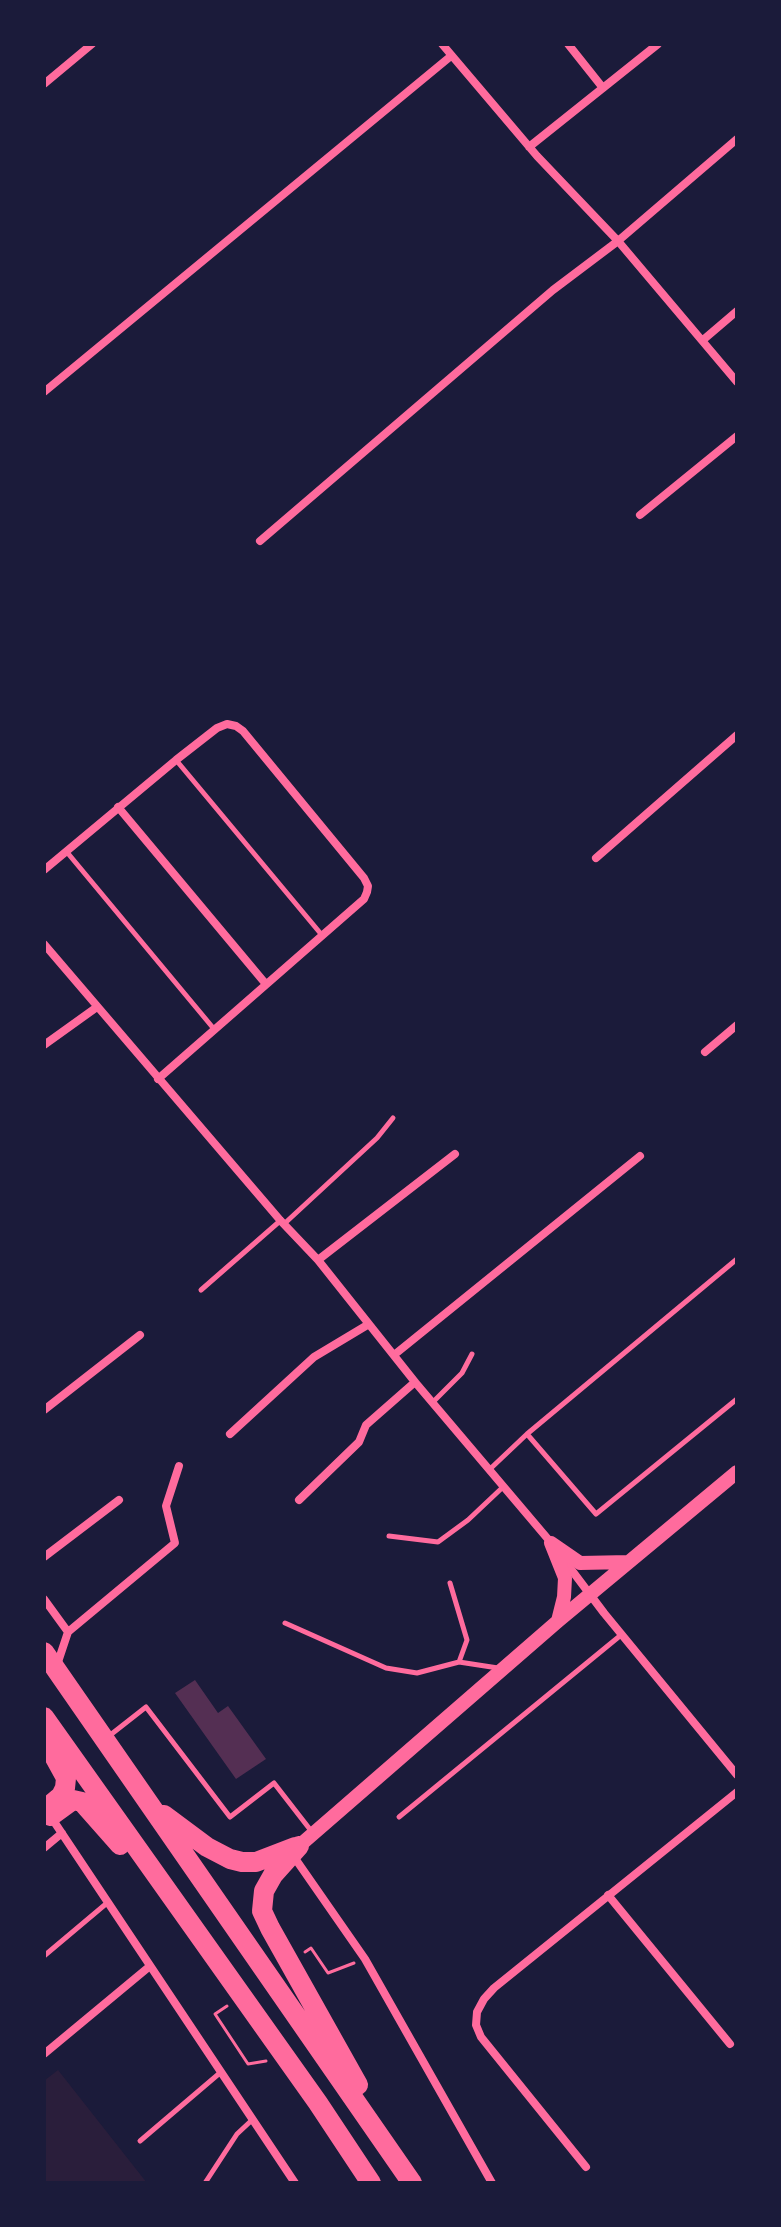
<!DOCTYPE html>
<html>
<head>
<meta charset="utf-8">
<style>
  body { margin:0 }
  #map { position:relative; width:781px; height:2227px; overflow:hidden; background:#1b1b3a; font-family:Ubuntu,sans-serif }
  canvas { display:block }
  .frame { position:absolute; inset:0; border:46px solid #1b1b3a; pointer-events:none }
</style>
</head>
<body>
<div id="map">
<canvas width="781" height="2227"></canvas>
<div class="frame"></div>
</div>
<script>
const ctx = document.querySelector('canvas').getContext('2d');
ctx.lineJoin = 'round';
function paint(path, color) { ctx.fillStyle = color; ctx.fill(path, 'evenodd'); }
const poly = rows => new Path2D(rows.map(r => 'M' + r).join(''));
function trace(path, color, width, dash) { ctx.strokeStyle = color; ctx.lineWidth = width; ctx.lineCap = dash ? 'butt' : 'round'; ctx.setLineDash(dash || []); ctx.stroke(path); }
const green = poly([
  [58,2070,147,2183,44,2183,44,2081]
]);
const building = poly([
  [195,1680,218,1713,228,1706,266,1759,236,1779,175,1693]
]);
const path = poly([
  [305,1952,311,1948,328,1973,354,1963],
  [227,2006,215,2014,248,2064,266,2061]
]);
const service = poly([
  [176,760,321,934],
  [66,851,214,1029],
  [284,1224,377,1138,393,1118],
  [201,1290,280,1221],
  [433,1402,462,1373,472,1354],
  [527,1434,596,1514,737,1399],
  [489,1470,527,1434,737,1259],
  [389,1536,438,1542,468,1520,503,1487],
  [450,1583,467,1640,459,1662],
  [285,1623,386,1668,417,1673,459,1662,498,1668],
  [109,1736,146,1707,230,1817,274,1783,312,1832],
  [399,1817,621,1635],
  [44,1956,107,1903],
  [140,2141,221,2072],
  [205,2183,237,2134,252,2120]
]);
const minor = poly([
  [442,44,537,156,618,241,737,382],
  [568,44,603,88],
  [44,84,92,44],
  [529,147,658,44],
  [703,340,737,311],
  [44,392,451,56],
  [640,515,737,436],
  [260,541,553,290,618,241,737,139],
  [118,807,265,983],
  [596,858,737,735],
  [44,870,176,760,217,728,227,724,236,726,243,731,364,878,368,886,367,892,364,899,158,1079],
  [44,944,280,1220,318,1260,415,1382,553,1545],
  [44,1045,97,1007],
  [705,1052,737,1025],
  [318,1260,455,1154],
  [394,1355,640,1156],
  [44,1410,140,1335],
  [230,1434,314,1357,369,1324],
  [299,1500,359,1442,366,1425,415,1382],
  [561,1556,604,1613,737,1775],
  [44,1557,119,1500],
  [44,1599,68,1632],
  [68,1632,175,1543,166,1506,179,1466],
  [57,1665,68,1632],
  [51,1817,295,2183],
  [44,1848,62,1833],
  [292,1854,365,1959,492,2183],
  [608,1895,730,2044],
  [44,2054,150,1966],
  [586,2167,481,2037,476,2025,477,2012,484,1999,494,1988,737,1792]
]);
const tertiary = poly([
  [551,1543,580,1563,629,1562],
  [551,1543,565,1578,564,1597,558,1621],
  [299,1846,558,1621,737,1472]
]);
const motorway = poly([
  [44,1652,412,2183],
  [44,1717,318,2103,371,2183],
  [44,1738,66,1778,65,1788,61,1796,49,1806],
  [164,1815,207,1847,230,1859,242,1862,256,1862,295,1847],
  [51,1816,73,1800,82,1802,120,1845],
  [299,1846,273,1875,264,1891,262,1911,270,1928,358,2085]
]);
paint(green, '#2a1e3b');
paint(building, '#542f53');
trace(path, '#ff6b9d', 3);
trace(service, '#ff6b9d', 5);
trace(minor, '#ff6b9d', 8);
trace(tertiary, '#ff6b9d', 14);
trace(motorway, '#ff6b9d', 20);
</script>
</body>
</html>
